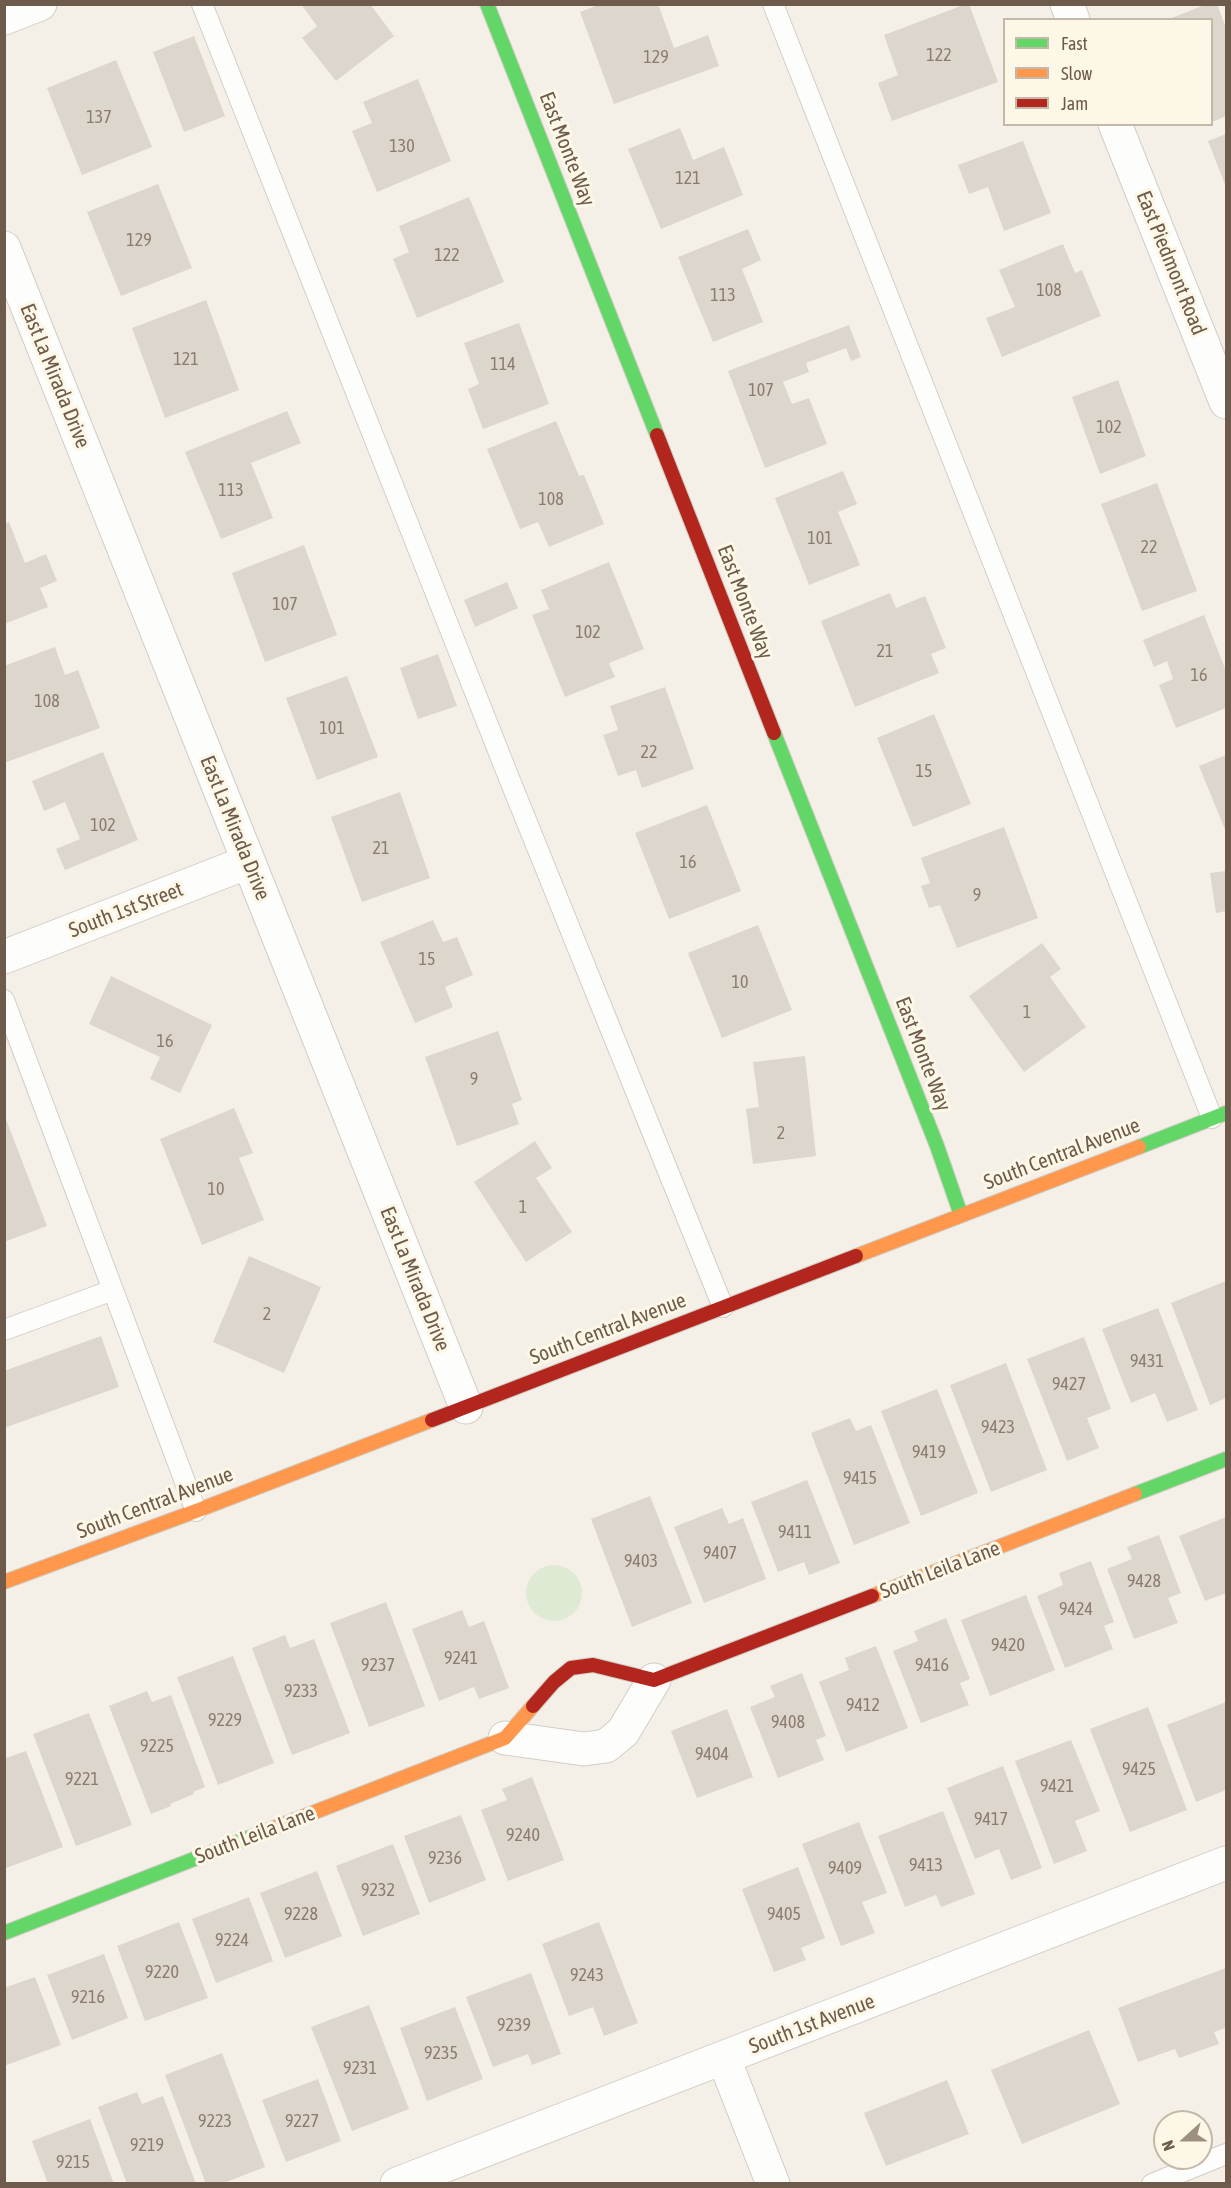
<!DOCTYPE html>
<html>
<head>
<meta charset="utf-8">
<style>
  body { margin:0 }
  #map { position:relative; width:1231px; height:2188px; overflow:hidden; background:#f4f0e7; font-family:"Asap Condensed",sans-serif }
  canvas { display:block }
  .frame { position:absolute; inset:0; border:6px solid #6e5b4b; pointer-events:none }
  .legend { position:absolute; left:1003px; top:18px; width:210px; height:108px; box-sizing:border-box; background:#fdf7e7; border:2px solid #c4b9a9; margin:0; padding:8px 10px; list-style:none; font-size:18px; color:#6e5b4b }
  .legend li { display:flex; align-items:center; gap:12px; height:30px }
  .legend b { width:30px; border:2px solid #c4b9a9 }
  .north { position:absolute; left:1153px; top:2110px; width:60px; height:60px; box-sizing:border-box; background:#fdf7e7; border:2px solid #c4b9a9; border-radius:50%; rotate:249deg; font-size:16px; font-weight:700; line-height:24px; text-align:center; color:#6e5b4b }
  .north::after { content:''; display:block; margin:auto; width:21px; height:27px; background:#9d8f82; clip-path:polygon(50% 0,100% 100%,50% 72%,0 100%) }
</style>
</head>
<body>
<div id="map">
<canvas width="1231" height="2188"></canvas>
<div class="frame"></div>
<ul class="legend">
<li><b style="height:8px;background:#63d668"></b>Fast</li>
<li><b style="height:8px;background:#ff974d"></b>Slow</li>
<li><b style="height:8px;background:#b3261e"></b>Jam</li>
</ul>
<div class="north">N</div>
</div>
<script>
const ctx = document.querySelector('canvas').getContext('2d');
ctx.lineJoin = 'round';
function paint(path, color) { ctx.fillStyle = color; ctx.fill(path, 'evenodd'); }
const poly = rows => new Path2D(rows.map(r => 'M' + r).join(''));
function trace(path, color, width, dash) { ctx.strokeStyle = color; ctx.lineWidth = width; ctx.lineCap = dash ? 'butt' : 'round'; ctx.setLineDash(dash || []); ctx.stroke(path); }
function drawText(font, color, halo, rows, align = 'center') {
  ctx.font = font + ' "Asap Condensed",sans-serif'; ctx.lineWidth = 6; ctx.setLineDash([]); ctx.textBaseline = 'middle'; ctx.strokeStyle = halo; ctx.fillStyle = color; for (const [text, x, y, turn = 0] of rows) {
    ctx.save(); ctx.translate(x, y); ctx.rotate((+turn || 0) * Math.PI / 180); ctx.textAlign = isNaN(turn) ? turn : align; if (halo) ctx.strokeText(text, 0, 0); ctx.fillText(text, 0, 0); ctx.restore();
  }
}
const green = poly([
  '526 1593a28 28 0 1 1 56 0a28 28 0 1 1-56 0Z'
]);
const building = poly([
  [301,4,370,4,394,36,336,81,302,38,317,26],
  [601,4,658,4,674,48,708,35,719,66,614,104,580,12],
  [966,4,969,4,998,82,892,121,878,83,898,75,884,35],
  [1207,4,1217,4,1226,28,1226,116,1212,122,1212,20,1169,19],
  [194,36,225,116,184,132,153,52],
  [116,60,152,147,82,175,47,88],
  [418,79,451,161,377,192,352,131,372,123,363,102],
  [680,128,693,160,724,147,743,195,661,229,628,149],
  [1226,134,1226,187,1208,141],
  [1023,141,1051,213,1004,231,988,187,969,194,958,165],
  [158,184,192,268,121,296,87,212],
  [469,197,504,282,417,318,393,259,409,252,399,226],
  [748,229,761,260,742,269,763,322,713,342,678,257],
  [1063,244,1075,273,1082,270,1101,316,1002,357,986,318,1015,307,999,270],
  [206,300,239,390,165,418,132,328],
  [519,323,549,404,483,429,468,389,479,384,464,343],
  [849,325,861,357,851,361,846,348,806,363,809,372,783,382,792,404,809,398,827,444,765,468,728,371],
  [1118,380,1146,456,1100,474,1072,397],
  [287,411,301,443,251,463,273,518,221,539,185,452],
  [556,421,579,476,584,475,604,524,549,547,538,522,520,529,487,449],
  [843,471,857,504,838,512,860,565,809,585,775,498],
  [1157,483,1197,591,1142,611,1101,504],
  [9,522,25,563,46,554,57,581,40,588,48,607,4,624,4,524],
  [304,545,337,635,265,662,232,573],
  [609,562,644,649,609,663,615,677,565,697,532,615,549,609,541,590],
  [507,582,518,608,475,627,464,600],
  [890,593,896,608,925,596,946,648,931,654,939,673,855,707,821,621],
  [1204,615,1226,671,1226,708,1176,728,1159,685,1173,679,1167,661,1154,667,1143,640],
  [55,647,65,675,78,670,100,728,4,763,4,666],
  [438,654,457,706,418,719,400,668],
  [347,676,378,757,317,780,286,698],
  [665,687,694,769,642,788,636,770,618,776,603,735,618,730,610,706],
  [934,714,971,804,913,827,877,738],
  [103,752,138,840,65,870,56,849,80,839,65,802,44,811,32,781],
  [1226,755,1226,832,1199,766],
  [400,792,430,878,362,902,331,817],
  [707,805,741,891,669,919,635,833],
  [1004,827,1038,918,957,948,940,905,929,908,921,886,930,883,921,858],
  [1226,871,1226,911,1216,913,1210,873],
  [433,920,443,942,457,937,473,975,445,987,453,1007,415,1023,380,942],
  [758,925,792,1010,722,1038,688,953],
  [1042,943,1061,969,1050,977,1086,1027,1024,1072,969,996],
  [111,976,212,1025,180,1093,150,1079,160,1057,89,1024],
  [498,1031,522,1100,512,1104,519,1124,457,1146,425,1057],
  [805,1056,816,1156,753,1164,746,1109,759,1107,753,1062],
  [234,1108,253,1153,239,1158,264,1220,202,1245,160,1139],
  [4,1114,47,1226,4,1242],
  [535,1141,552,1168,536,1178,572,1232,526,1262,474,1182],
  [249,1256,321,1287,284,1373,213,1342],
  [1226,1281,1226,1398,1210,1405,1171,1303],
  [1158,1308,1198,1410,1167,1422,1155,1393,1131,1403,1102,1329],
  [101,1336,119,1387,4,1428,4,1371],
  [1084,1337,1111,1409,1087,1418,1099,1448,1067,1461,1027,1359],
  [1006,1363,1047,1470,991,1492,950,1385],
  [937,1389,978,1493,921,1516,881,1411],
  [850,1418,856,1431,871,1425,910,1523,854,1545,811,1433],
  [807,1480,840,1563,809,1575,804,1562,778,1572,751,1502],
  [650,1496,692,1603,632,1627,591,1519],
  [722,1508,729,1524,743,1518,766,1579,704,1603,674,1527],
  [1226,1517,1226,1593,1205,1601,1179,1536],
  [1159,1535,1181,1593,1168,1598,1178,1623,1134,1639,1107,1569,1132,1559,1127,1547],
  [1091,1561,1114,1622,1104,1626,1113,1649,1065,1668,1037,1596,1063,1585,1059,1573],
  [1026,1595,1055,1670,990,1696,961,1620],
  [386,1602,425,1706,369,1727,330,1623],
  [462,1610,469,1627,484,1621,509,1688,479,1699,474,1687,439,1701,412,1629],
  [946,1618,970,1679,960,1683,969,1705,921,1723,893,1651,918,1641,914,1631],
  [285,1635,290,1648,314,1639,350,1733,292,1755,252,1648],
  [876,1646,908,1728,846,1752,819,1682,849,1670,845,1658],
  [233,1656,274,1763,218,1785,177,1677],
  [802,1673,826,1736,816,1740,824,1760,778,1778,750,1707,775,1697,770,1686],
  [147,1691,152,1702,171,1695,205,1787,193,1792,194,1794,170,1804,171,1806,151,1814,109,1706],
  [1226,1702,1226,1790,1196,1802,1167,1725],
  [1148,1707,1187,1810,1130,1832,1090,1729],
  [727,1709,753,1777,697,1798,671,1731],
  [89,1713,132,1825,76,1846,33,1734],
  [1071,1740,1100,1811,1075,1821,1087,1851,1054,1864,1015,1761],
  [26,1751,63,1847,6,1868,4,1754,6,1758],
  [1003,1766,1042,1868,1011,1880,999,1849,975,1859,947,1788],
  [532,1777,564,1860,508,1881,481,1810,507,1800,502,1789],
  [943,1811,975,1894,941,1907,936,1895,905,1907,878,1836],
  [461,1815,486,1880,429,1903,404,1836],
  [859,1822,887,1893,862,1902,875,1933,841,1946,802,1844],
  [393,1844,420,1914,363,1936,336,1866],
  [798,1867,825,1938,801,1948,806,1960,774,1972,742,1889],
  [317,1871,342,1936,285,1958,260,1893],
  [249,1897,273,1961,216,1983,192,1919],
  [179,1922,208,1998,145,2021,117,1946],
  [599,1922,638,2023,604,2036,593,2007,569,2016,542,1944],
  [104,1954,128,2018,72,2040,47,1975],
  [1226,1968,1226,2028,1214,2032,1219,2044,1179,2058,1175,2049,1138,2062,1118,2008],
  [531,1973,561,2054,532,2065,528,2054,493,2067,466,1997],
  [35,1977,61,2045,4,2066,4,1988],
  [369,2005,409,2109,352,2131,311,2027],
  [455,2007,483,2079,427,2101,400,2028],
  [1089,2030,1120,2104,1022,2144,991,2070],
  [222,2053,265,2167,221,2184,206,2184,165,2075],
  [318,2079,341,2141,286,2162,262,2100],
  [947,2080,969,2134,886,2166,864,2113],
  [137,2092,142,2104,163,2096,196,2184,127,2184,98,2107],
  [90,2119,114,2184,48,2184,32,2141]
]);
const lane = poly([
  [202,4,509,778,723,1307],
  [773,4,1212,1118],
  [4,1000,196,1511],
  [4,1330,113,1290],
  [1152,2184,1226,2154]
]);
const street = poly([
  [1067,4,1073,20],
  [4,18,40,4],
  [1115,124,1226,402],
  [4,248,466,1407],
  [4,957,248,862],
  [505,1738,584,1749,606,1746,623,1732,654,1680],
  [724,2059,773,2184],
  [397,2184,1226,1863]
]);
const fast = poly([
  [487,4,657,435],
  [774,733,937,1146,961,1215],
  [1139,1147,1226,1113],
  [1135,1494,1226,1459],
  [4,1933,261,1833]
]);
const slow = poly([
  [856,1256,1139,1147],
  [4,1582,196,1511,432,1420],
  [872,1596,1135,1494],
  [261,1833,505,1738,533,1706]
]);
const jam = poly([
  [657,435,774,733],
  [432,1420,856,1256],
  [533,1706,554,1682,571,1668,593,1665,654,1680,872,1596]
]);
const numberNames = [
  ["122",939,55],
  ["129",656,57],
  ["137",99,117],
  ["130",402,146],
  ["121",688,178],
  ["129",139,240],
  ["122",447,255],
  ["108",1049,290],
  ["113",723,295],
  ["121",186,359],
  ["114",503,364],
  ["107",761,390],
  ["102",1109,427],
  ["113",231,490],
  ["108",551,499],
  ["101",820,538],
  ["22",1149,547],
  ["107",285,604],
  ["102",588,632],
  ["21",885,651],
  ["16",1199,675],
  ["108",47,701],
  ["101",332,728],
  ["22",649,752],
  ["15",924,771],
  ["102",103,825],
  ["21",381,848],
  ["16",688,862],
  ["9",977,895],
  ["15",427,959],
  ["10",740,982],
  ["1",1027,1012],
  ["16",165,1041],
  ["9",474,1079],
  ["2",781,1133],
  ["10",216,1189],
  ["1",523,1207],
  ["2",267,1314],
  ["9431",1147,1361],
  ["9427",1069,1384],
  ["9423",998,1427],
  ["9419",929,1452],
  ["9415",860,1478],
  ["9411",795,1532],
  ["9407",720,1553],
  ["9403",641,1561],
  ["9428",1144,1581],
  ["9424",1076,1609],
  ["9420",1008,1645],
  ["9241",461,1658],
  ["9237",378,1665],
  ["9416",932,1665],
  ["9233",301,1691],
  ["9412",863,1705],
  ["9229",225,1720],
  ["9408",788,1722],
  ["9225",157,1746],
  ["9404",712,1754],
  ["9425",1139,1769],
  ["9221",82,1779],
  ["9421",1057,1786],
  ["9417",991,1819],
  ["9240",523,1835],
  ["9236",445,1858],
  ["9413",926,1865],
  ["9409",845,1868],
  ["9232",378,1890],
  ["9228",301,1914],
  ["9405",784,1914],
  ["9224",232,1940],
  ["9220",162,1972],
  ["9243",587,1975],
  ["9216",88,1997],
  ["9239",514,2025],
  ["9235",441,2053],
  ["9231",360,2068],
  ["9223",215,2121],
  ["9227",302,2121],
  ["9219",147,2145],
  ["9215",73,2162]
];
const streetNames = [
  ["East Monte Way",567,149,69],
  ["East Piedmont Road",1171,263,68],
  ["East La Mirada Drive",55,376,68],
  ["East Monte Way",745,602,69],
  ["East La Mirada Drive",235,828,68],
  ["South 1st Street",126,910,-21],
  ["East Monte Way",923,1054,69],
  ["South Central Avenue",1062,1154,-21],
  ["East La Mirada Drive",415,1279,68],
  ["South Central Avenue",608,1329,-21],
  ["South Central Avenue",155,1503,-21],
  ["South Leila Lane",940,1570,-21],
  ["South Leila Lane",255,1835,-21],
  ["South 1st Avenue",812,2024,-21]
];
paint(green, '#deead3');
paint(building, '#ddd6cd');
trace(lane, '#d2cdc6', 22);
trace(street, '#d2cdc6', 35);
trace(fast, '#d1ccc3', 16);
trace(slow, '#d1ccc3', 16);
trace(jam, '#d1ccc3', 16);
trace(lane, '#fdfdfb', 20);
trace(street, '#fdfdfb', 33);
trace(fast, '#63d668', 14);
trace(slow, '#ff974d', 14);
trace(jam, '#b3261e', 14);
drawText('18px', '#8c7c6e', null, numberNames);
drawText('21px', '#6e5b4b', '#fdf7e7', streetNames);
</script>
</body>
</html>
